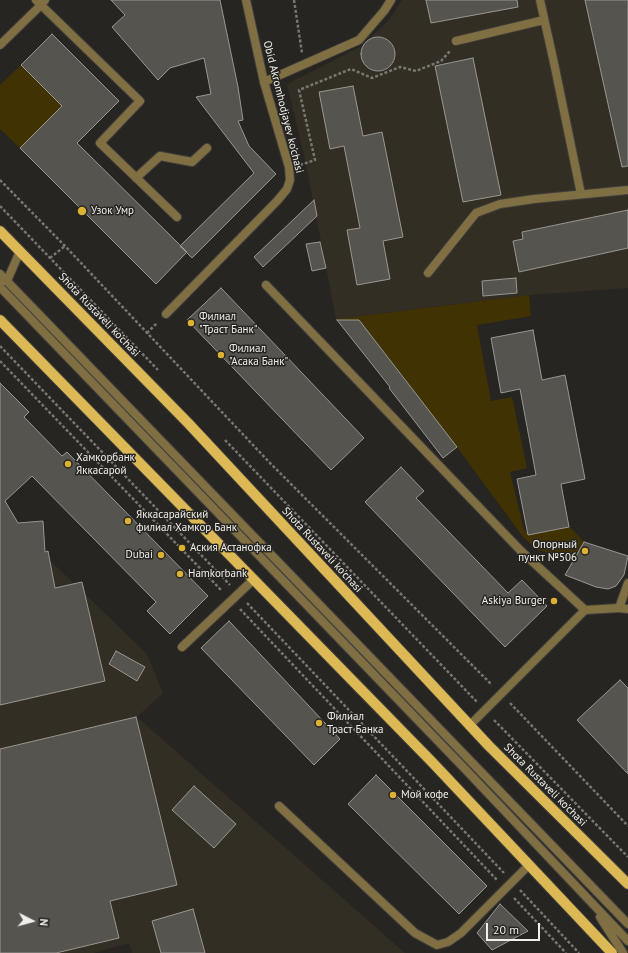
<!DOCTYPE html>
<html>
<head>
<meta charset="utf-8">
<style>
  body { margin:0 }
  #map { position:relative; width:628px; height:953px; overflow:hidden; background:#272521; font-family:"PT Sans",sans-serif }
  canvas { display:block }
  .north { position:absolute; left:12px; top:901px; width:40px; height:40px; -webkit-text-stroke:3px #272521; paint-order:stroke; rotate:96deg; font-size:11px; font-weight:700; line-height:16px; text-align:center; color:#f0efec }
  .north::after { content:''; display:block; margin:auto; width:14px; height:18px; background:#f0efec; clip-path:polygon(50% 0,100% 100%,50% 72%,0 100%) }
  .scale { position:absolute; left:486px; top:923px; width:54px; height:18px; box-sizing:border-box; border:2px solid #f0efec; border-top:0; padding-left:5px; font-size:12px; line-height:14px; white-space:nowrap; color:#f0efec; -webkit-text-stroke:3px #272521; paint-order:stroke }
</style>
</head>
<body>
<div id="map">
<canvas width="628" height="953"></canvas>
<div class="north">N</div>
<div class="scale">20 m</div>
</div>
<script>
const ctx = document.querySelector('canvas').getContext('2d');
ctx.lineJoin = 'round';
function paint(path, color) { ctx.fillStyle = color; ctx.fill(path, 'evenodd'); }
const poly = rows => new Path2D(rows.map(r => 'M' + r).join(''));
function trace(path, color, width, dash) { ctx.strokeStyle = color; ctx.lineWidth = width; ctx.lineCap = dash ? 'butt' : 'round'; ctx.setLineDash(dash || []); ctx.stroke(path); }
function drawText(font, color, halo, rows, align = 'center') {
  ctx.font = font + ' "PT Sans",sans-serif'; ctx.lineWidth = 3; ctx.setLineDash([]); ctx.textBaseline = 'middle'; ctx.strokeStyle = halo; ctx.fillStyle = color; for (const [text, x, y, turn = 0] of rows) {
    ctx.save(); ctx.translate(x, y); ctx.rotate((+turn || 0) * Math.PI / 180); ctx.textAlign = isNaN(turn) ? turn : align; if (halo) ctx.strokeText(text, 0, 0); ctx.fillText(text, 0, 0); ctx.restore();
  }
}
const built = poly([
  [402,0,628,0,628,288,529,295,336,319,306,164,287,84,360,47,389,20],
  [0,512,147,654,163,693,137,717,405,953,132,953,129,943,94,953,0,953]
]);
const green = poly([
  [21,65,62,106,20,148,0,129,0,85],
  [529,295,531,316,477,325,491,401,512,397,527,468,510,472,524,530,530,535,569,526,584,542,573,561,538,550,523,537,457,447,359,320,337,320,336,319]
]);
const building = poly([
  [111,0,220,0,238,87,243,120,238,121,249,146,276,174,192,258,180,246,254,173,196,97,211,94,204,58,170,68,158,80,112,27,125,15,111,0],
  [426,0,517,0,518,7,431,23,426,0],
  [585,0,628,0,628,166,622,167,585,0],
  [52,34,119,101,77,143,187,252,156,284,20,148,62,106,21,65,52,34],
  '361 54a17 17 0 1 1 34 0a17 17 0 1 1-34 0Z',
  [473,58,501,195,463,202,435,66,473,58],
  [353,86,363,136,382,132,403,237,383,241,390,279,357,285,347,230,360,228,344,146,330,149,319,92,353,86],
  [314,200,317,216,263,267,254,257,314,200],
  [628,210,628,248,519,272,513,241,523,239,522,232,628,210],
  [320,242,326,268,312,271,306,244,320,242],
  [516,278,517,293,483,296,482,281,516,278],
  [221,288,364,438,331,470,187,320,221,288],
  [337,320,359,320,457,447,443,458,389,388,390,387,337,320],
  [533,330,542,380,565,375,585,479,561,484,569,527,528,535,517,479,536,475,520,389,501,393,491,338,533,330],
  [0,383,29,412,24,417,62,456,67,452,208,596,170,634,147,611,156,602,32,476,5,501,18,523,43,521,45,552,48,551,55,588,82,582,105,681,0,705,0,383],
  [401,467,424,491,416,498,508,593,522,580,547,606,505,647,365,502,401,467],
  [584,542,628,556,624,575,616,586,608,589,596,587,565,575,584,542],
  [229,621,340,739,314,765,201,648,229,621],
  [116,651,145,667,137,681,109,664,116,651],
  [620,680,628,688,628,774,577,720,620,680],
  [136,717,177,885,110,901,119,938,56,953,0,953,0,749,136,717],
  [376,775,487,886,459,914,348,804,376,775],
  [194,786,236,824,214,848,172,810,194,786],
  [500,904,528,931,492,950,477,933,500,904],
  [193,909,205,953,161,953,152,921,193,909]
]);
const path = poly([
  [294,0,302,53],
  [300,165,315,160,299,90,351,69,372,78,400,67,416,71,441,61,450,51],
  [0,180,65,246,270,463,492,685],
  [0,206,158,370],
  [50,258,65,246],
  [147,333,157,323],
  [0,346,230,585],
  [0,361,222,591],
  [225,440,477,702],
  [247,603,504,873],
  [240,609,497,880],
  [510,703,628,826],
  [494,720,628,857],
  [520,890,579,953],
  [514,898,566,953]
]);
const lane = poly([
  [45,0,41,5,140,101,100,143,177,217],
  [540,0,554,63,581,194],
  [456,41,544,20],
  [0,45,41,5,36,0],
  [264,82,359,40,384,11,391,0],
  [136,178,160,156,192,162,207,148],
  [428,273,476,213,500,204,534,199,628,190],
  [0,274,628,924],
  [3,281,7,281,20,251],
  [266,285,521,551,585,610],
  [0,287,465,769,628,941],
  [628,583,619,608,628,609],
  [182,647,253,580],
  [279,806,415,933,437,945,448,942,461,933,529,865],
  [600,917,623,953]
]);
const street = poly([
  [166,314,278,200,287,189,290,180,289,167,264,82,246,0],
  [470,725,585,610,619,608]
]);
const primary = poly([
  [0,231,189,424,489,746,628,884],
  [0,320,432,762,612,953]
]);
const markers = [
  [82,211,5,"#dbb233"],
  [191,323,4,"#dbb233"],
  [221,355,4,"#dbb233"],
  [68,464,4,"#dbb233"],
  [128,521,4,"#dbb233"],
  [182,548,4,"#dbb233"],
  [585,551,4,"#dbb233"],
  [161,555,4,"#dbb233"],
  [180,574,4,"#dbb233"],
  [554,601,4,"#dbb233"],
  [319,723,4,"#dbb233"],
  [393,795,4,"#dbb233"]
];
const streetNames = [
  ["Obid Akromhodjayev ko'chasi",283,107,76],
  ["Shota Rustaveli ko'chasi",99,315,46],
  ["Shota Rustaveli ko'chasi",322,550,47],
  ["Shota Rustaveli ko'chasi",545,785,45]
];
const poiNames = [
  ["Узок Умр",91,211],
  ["Филиал",199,317],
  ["\"Траст Банк\"",199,330],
  ["Филиал",229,349],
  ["\"Асака Банк\"",229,362],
  ["Хамкорбанк",76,458],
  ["Яккасарой",76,471],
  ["Яккасарайский",136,515],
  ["филиал Хамкор Банк",136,528],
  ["Опорный",577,545,"right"],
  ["пункт №506",577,558,"right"],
  ["Аския Астанофка",190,548],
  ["Dubai",153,555,"right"],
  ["Hamkorbank",188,574],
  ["Askiya Burger",546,601,"right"],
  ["Филиал",327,717],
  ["Траст Банка",327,730],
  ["Мой кофе",401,795]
];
paint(built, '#322e24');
paint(green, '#413204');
paint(building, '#56544f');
trace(building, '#999792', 1);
trace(lane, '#43413d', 10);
trace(street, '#43413d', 10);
trace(primary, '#43413d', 12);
trace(path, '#787672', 2.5, [3, 2]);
trace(lane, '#806f42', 8);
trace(street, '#806f42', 8);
trace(primary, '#dcb954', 10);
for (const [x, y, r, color] of markers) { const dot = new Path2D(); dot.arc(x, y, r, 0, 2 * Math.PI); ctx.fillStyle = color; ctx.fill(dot); trace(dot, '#272521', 1.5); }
drawText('11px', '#f0efec', '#272521', streetNames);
drawText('11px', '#f0efec', '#272521', poiNames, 'left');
</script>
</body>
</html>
